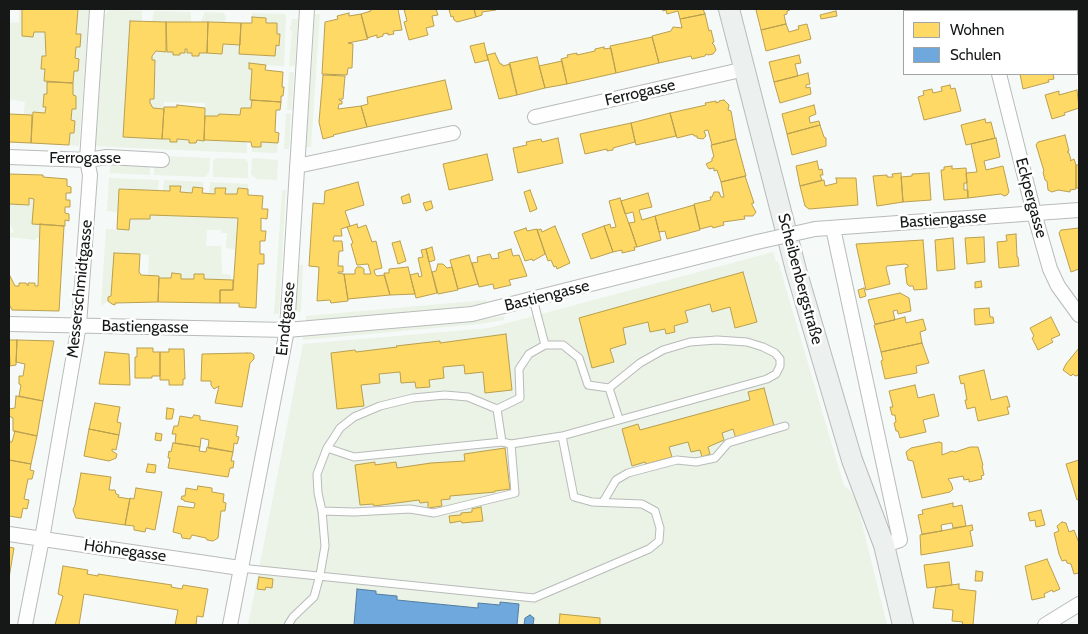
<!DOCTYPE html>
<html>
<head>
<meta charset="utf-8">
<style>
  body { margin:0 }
  #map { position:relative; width:1088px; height:634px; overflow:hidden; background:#f5f9f8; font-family:Cabin,sans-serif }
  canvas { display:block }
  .frame { position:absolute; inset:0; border:10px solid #161818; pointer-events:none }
  .legend { position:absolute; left:903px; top:10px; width:175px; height:65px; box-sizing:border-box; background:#fff; border:1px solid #a2a3a3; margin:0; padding:6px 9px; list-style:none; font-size:15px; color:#161818 }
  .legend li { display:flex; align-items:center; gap:10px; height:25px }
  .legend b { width:25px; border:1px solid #a2a3a3 }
</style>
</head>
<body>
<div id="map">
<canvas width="1088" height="634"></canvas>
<div class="frame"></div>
<ul class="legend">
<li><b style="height:14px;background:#ffd966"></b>Wohnen</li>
<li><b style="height:14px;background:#6fa8dc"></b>Schulen</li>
</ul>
</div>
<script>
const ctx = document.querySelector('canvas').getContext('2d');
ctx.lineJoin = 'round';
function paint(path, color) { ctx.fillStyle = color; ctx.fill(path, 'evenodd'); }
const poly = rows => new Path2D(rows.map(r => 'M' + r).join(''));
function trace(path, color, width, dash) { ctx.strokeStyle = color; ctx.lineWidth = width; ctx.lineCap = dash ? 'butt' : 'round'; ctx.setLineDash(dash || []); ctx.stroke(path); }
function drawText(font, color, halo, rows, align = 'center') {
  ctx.font = font + ' Cabin,sans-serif'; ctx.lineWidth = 5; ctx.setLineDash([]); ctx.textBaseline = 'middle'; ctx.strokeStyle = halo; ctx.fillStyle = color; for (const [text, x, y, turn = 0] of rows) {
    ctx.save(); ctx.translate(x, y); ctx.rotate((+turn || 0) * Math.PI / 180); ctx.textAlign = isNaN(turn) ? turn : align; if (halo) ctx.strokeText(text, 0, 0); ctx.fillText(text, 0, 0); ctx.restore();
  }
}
const green = poly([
  [19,9,22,9,22,36,33,37,34,32,45,32,46,56,42,56,41,68,45,69,44,81,47,82,47,94,44,94,43,106,46,107,45,113,33,112,32,115,24,114,25,102,9,99,9,23,19,22],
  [78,9,89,9,79,146,69,145,70,133,74,133,75,121,71,120,72,109,76,108,76,96,73,95,74,71,78,71,79,59,75,58,76,47,80,47,81,34,76,34],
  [115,10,142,11,142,21,130,22,123,137,170,139,170,142,177,142,177,139,189,140,189,143,196,143,197,140,204,140,247,142,247,153,91,146,102,19,108,11],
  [154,11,191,12,191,22,152,22],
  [205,12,223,13,226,16,225,23,201,22],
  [252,13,286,14,284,66,249,64,249,69,252,69,250,100,252,100,251,108,241,108,240,115,219,114,218,116,205,116,205,103,164,102,164,109,153,108,150,103,150,99,154,98,155,61,152,60,152,56,156,51,166,52,166,49,167,49,168,52,173,52,174,55,180,55,180,53,185,53,185,49,187,49,187,53,192,53,193,56,199,56,199,53,222,54,223,44,240,45,240,54,275,56,276,45,279,45,280,34,277,34,277,24,266,23,265,18,252,17],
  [315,14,320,14,311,147,306,147],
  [292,19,298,19,295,66,289,66,292,31,290,30],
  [289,72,294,72,292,110,287,110],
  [286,113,291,114,289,149,284,149],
  [261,142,278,143,277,153,252,152,252,147,261,147],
  [164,156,210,158,209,173,205,177,154,175,154,166],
  [217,158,245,159,248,162,248,178,213,177,213,160],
  [252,158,278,160,277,180,257,179,254,177,251,174],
  [110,163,150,166,150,175,110,173],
  [109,178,159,180,158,191,120,189,118,212,107,211],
  [164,180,203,182,203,188,193,187,192,193,180,192,180,186,171,186,170,191,163,191],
  [210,182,248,184,248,189,238,188,237,194,225,194,225,188,216,188,215,194,209,193],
  [282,190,286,190,279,314,274,314],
  [29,198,34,199,40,224,39,238,36,238,35,240,9,237,9,234,14,232,9,221,9,204,28,205],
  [150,215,238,218,235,249,226,248,227,233,221,233,221,230,207,230,206,246,221,246,222,274,231,275,231,280,204,279,204,274,194,274,194,279,181,279,181,274,172,273,171,278,148,276,149,255,115,253,111,296,108,301,101,306,106,229,129,230,130,219,149,219],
  [773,252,776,262,778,261,844,486,850,490,857,503,887,625,248,625,303,344,489,328],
  [299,265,303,265,301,312,296,312],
  [486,300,487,304,461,307,306,321,306,316],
  [504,316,504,320,479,324,303,340,303,336,470,321]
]);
const homes = poly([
  [22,9,78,9,76,34,81,34,80,47,76,47,75,58,79,59,78,71,74,71,73,83,44,81,45,69,41,69,42,56,46,56,45,32,34,32,33,37,22,36,22,9],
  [370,9,398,9,402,30,393,31,394,34,388,35,388,33,383,34,383,36,377,38,377,35,367,38,361,14,371,11,370,9],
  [404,9,436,9,438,15,432,16,434,26,426,28,428,35,409,40,404,22,407,21,404,9],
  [449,9,474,9,476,17,457,22,454,20,453,16,451,17,449,9],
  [474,9,495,9,496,10,482,12,482,15,476,17,474,9],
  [662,9,703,9,705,14,680,19,678,11,667,14,666,10,663,11,662,9],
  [760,9,790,9,790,10,787,11,787,14,784,15,786,24,761,30,756,10,760,9],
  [1003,9,1036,9,1026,11,1004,11,1003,9],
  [836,11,837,16,821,19,820,15,836,11],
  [349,13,349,16,361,14,368,39,348,43,353,44,352,68,348,68,347,75,322,74,325,22,338,19,337,16,349,13],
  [705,14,709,31,711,30,714,42,712,43,714,45,716,50,713,54,708,55,706,54,705,56,692,59,691,56,659,63,652,36,671,31,673,27,682,28,680,19,705,14],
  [252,17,266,18,266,23,277,23,277,34,280,34,279,46,276,45,275,56,239,54,241,23,252,23,252,17],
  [130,21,166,22,166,52,156,51,152,56,152,60,155,60,154,99,150,99,150,103,153,108,164,109,162,139,123,137,130,21],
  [166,22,208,22,207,53,199,53,199,56,192,56,192,53,187,53,187,49,185,49,185,53,180,53,180,55,173,55,173,52,167,52,166,22],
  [208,22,241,23,240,45,223,44,222,54,207,53,208,22],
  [786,24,789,32,799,29,798,26,807,24,811,39,766,51,761,30,786,24],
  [652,37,659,63,616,73,610,46,652,37],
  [484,43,488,60,475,63,470,46,484,43],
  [604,47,604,49,611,48,616,73,567,84,561,59,568,57,567,55,577,53,577,55,595,51,595,49,604,47],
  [495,53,500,64,502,64,503,66,510,64,517,95,499,99,487,55,495,53],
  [799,55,801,63,795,64,798,76,774,82,769,62,799,55],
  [537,57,545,88,517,95,509,63,537,57],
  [562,61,567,84,545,88,539,66,562,61],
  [249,63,266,65,265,70,283,72,282,87,284,87,283,96,281,96,281,102,250,100,252,69,249,69,249,63],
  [808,73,810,84,806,85,806,88,810,87,811,94,780,103,774,82,808,73],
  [1020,74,1053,74,1054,79,1048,80,1049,82,1023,89,1020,74],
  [323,75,345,76,343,99,339,99,339,100,342,101,342,104,339,104,338,109,361,106,367,127,333,135,334,136,323,139,319,122,323,75],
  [445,80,452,109,367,127,361,106,368,104,367,97,445,80],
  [47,82,73,83,73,95,76,96,76,109,72,109,71,120,75,121,74,133,70,133,69,145,31,143,33,112,45,113,46,107,43,107,44,94,47,94,47,82],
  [950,85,951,89,955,88,961,111,924,120,918,97,924,95,923,91,932,89,933,93,942,91,941,87,950,85],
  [1077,90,1079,108,1064,113,1065,115,1052,119,1045,95,1059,91,1059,95,1077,90],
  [252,100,281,102,280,110,276,110,275,132,279,133,278,143,261,142,261,147,252,147,251,142,204,140,205,116,218,116,219,114,240,115,241,108,251,108,252,100],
  [724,100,729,105,728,110,731,111,736,139,712,145,708,130,704,131,706,136,703,139,697,138,697,136,694,136,693,134,677,138,670,113,706,105,705,103,716,101,716,103,719,102,719,101,724,100],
  [177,105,205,108,204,141,197,140,196,143,189,143,189,140,177,139,177,142,170,142,170,139,162,139,164,107,177,107,177,105],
  [814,105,816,114,809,117,810,123,819,121,820,125,787,134,782,114,814,105],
  [670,113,676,136,636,145,631,123,670,113],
  [9,114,32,115,31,143,9,142,9,114],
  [985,119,986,123,991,122,995,138,966,145,961,125,985,119],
  [631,123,635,142,613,148,613,150,607,151,607,149,585,154,580,134,631,123],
  [820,125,824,137,826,138,826,146,792,155,787,134,820,125],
  [1065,135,1069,151,1067,152,1069,153,1071,160,1070,161,1074,159,1076,165,1076,189,1070,190,1070,192,1058,190,1052,192,1048,190,1047,181,1045,180,1043,172,1044,171,1036,145,1038,142,1065,135],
  [558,138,563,163,518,173,513,148,527,145,526,142,541,139,542,142,558,138],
  [996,138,1000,157,984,161,986,170,1003,166,1009,192,1007,195,1004,196,1001,194,968,198,966,173,977,172,971,144,996,138],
  [736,139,746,176,721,182,717,170,714,171,714,168,709,169,706,164,712,161,712,158,714,157,711,145,736,139],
  [487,154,493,180,449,190,443,164,487,154],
  [817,161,819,170,822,169,823,175,820,175,822,180,800,186,796,166,817,161],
  [1076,165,1079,165,1079,188,1076,188,1076,165],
  [952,166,952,169,966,168,967,183,964,183,964,190,968,190,968,198,944,200,941,170,944,170,944,167,952,166],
  [901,173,903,202,877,206,873,176,887,175,887,177,893,177,892,174,901,173],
  [929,173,931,200,903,202,901,177,912,176,912,174,929,173],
  [9,174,43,175,43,177,67,179,67,186,71,187,71,193,66,193,66,200,70,200,70,207,65,207,65,213,69,214,69,221,65,220,65,226,32,224,34,199,29,198,29,205,9,204,9,174],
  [745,176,754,203,752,203,752,205,756,212,753,216,744,216,745,219,723,222,724,225,713,228,712,226,700,229,694,204,711,200,710,197,712,197,714,192,719,192,721,197,724,197,721,182,745,176],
  [836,178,856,178,858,205,809,209,805,206,800,186,824,180,825,186,837,183,836,178],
  [358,182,364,205,345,211,350,226,341,229,342,236,334,236,333,241,342,241,343,251,339,251,338,266,343,266,343,272,338,272,338,273,344,274,348,301,331,303,330,300,317,301,319,267,309,266,313,203,324,204,325,191,358,182],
  [170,186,181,186,180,192,192,193,193,187,203,188,202,193,215,194,215,188,226,188,225,194,237,194,238,188,248,189,248,195,263,196,262,209,268,209,267,219,261,218,261,231,266,231,265,241,260,241,260,254,264,254,264,264,258,264,256,308,239,307,239,303,220,303,220,290,233,290,238,218,150,215,150,219,130,219,129,230,117,229,119,189,170,191,170,186],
  [530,190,537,209,530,212,524,192,530,190],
  [648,193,652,207,639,210,642,220,655,216,661,240,637,247,629,223,635,222,633,212,625,214,621,201,648,193],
  [409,194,411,202,403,204,401,197,409,194],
  [620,198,637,247,634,247,635,250,622,253,622,250,613,252,604,226,610,224,611,228,616,227,609,201,620,198],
  [431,201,433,208,426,211,423,203,431,201],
  [694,205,700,230,667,239,665,231,659,232,655,216,694,205],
  [40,224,64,226,59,311,12,310,9,304,9,274,15,286,19,286,19,283,26,283,28,286,28,283,35,283,35,286,38,286,40,224],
  [357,224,358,228,366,225,372,242,376,241,382,268,374,270,375,274,377,276,384,275,390,295,348,299,344,274,355,274,355,270,357,267,361,267,364,269,364,274,371,274,368,264,357,265,351,244,353,243,347,227,357,224],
  [555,226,570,263,557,269,556,266,554,267,551,260,548,261,537,230,541,229,542,232,555,226],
  [604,226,613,252,591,259,582,234,604,226],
  [526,228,527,231,537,229,545,254,533,261,532,259,525,261,514,232,526,228],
  [1079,228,1079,269,1071,272,1059,233,1061,230,1079,228],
  [1016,234,1017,257,1018,257,1019,266,999,268,997,242,1007,241,1006,235,1016,234],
  [984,237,985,262,967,264,965,238,984,237],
  [953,238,955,269,937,271,935,240,953,238],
  [923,240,927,289,914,290,913,286,909,286,907,284,905,268,908,267,908,265,905,264,887,266,886,268,890,284,866,290,856,244,923,240],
  [400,241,406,261,398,264,392,243,400,241],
  [432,247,435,260,429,262,426,249,432,247],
  [426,249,437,293,416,298,410,275,418,273,419,277,422,276,418,258,423,257,421,250,426,249],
  [511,249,513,256,519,255,527,276,509,280,511,285,494,289,493,284,479,287,472,263,478,262,477,257,490,254,492,259,499,258,498,253,511,249],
  [114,253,140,254,139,272,141,275,159,276,158,302,115,303,115,305,112,304,108,301,108,297,111,296,114,253],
  [469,255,478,284,458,289,450,260,469,255],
  [438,264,443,264,447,268,452,267,458,290,438,294,432,272,436,271,438,264],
  [408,267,415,294,390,295,384,273,389,273,389,269,408,267],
  [743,272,757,322,735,328,730,307,712,312,710,304,685,311,688,322,674,326,675,332,666,334,665,329,650,332,648,322,623,328,626,344,610,349,614,362,592,368,579,318,743,272],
  [172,273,181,274,181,279,194,279,194,274,204,274,204,279,233,280,233,290,220,290,220,303,158,302,159,278,171,278,172,273],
  [981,281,982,287,975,288,975,282,981,281],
  [864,288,866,296,860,298,858,290,864,288],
  [900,293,909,298,911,311,898,314,897,310,893,311,895,320,875,324,868,300,900,293],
  [989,308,990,317,993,317,994,323,975,325,974,309,989,308],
  [905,317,906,323,923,319,926,330,920,332,922,343,881,352,874,325,905,317],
  [1051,317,1060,335,1051,339,1053,342,1038,350,1032,338,1034,336,1030,328,1051,317],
  [506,334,512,390,485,393,483,372,465,374,464,365,443,367,444,378,429,380,430,387,416,388,415,382,401,383,400,372,379,374,380,383,361,385,364,406,337,409,331,353,355,350,356,352,397,347,396,346,440,341,440,343,506,334],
  [9,340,17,340,16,365,10,366,9,340],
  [17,340,54,341,43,401,19,396,21,385,19,384,19,376,23,376,25,364,16,362,17,340],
  [922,343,929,363,916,366,917,373,885,379,881,361,883,360,881,352,922,343],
  [137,348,153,348,153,352,160,352,160,376,152,376,152,378,135,378,135,357,137,357,137,348],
  [1079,348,1079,375,1075,376,1073,374,1071,376,1063,370,1066,364,1079,348],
  [169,349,184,349,185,379,183,379,183,385,169,385,169,380,160,380,160,352,169,352,169,349],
  [105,352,129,354,130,385,99,384,105,352],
  [247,353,251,353,254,355,254,359,250,363,242,407,215,403,219,386,214,389,211,385,211,381,201,381,202,354,247,353],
  [984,370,991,400,1007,396,1010,407,1007,407,1009,414,978,421,975,407,967,409,965,400,967,400,964,383,961,384,959,376,984,370],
  [915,385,918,398,934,394,939,416,923,420,926,432,900,438,898,431,896,431,894,423,896,422,895,415,892,415,890,407,893,407,889,391,915,385],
  [764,388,774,426,736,439,733,429,722,433,724,440,708,447,710,454,702,457,700,450,691,452,688,442,669,447,672,457,646,464,645,462,632,466,622,429,638,424,640,430,750,400,748,392,764,388],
  [16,396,43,401,37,436,13,431,13,418,9,416,9,409,15,408,16,396],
  [95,403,120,407,117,422,121,423,119,435,89,429,95,403],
  [167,408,174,409,172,419,166,419,167,408],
  [194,415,200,416,200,420,238,426,236,436,239,437,237,444,234,443,233,452,208,448,209,440,201,438,200,447,175,443,176,434,172,434,174,426,178,426,180,416,192,418,194,415],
  [89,429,119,435,116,450,112,449,112,451,117,454,116,458,109,461,84,456,89,429],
  [15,431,37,436,31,464,9,460,9,436,10,442,12,442,15,431],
  [156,433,162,434,161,441,155,440,156,433],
  [939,442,942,443,942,455,952,451,955,452,970,447,978,447,983,465,982,466,984,475,981,476,982,479,969,482,969,479,964,480,963,476,948,479,951,483,953,489,950,492,922,498,913,461,908,460,906,452,911,448,939,442],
  [173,443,200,447,199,451,206,452,207,447,233,452,231,461,234,461,233,468,230,468,228,477,168,468,170,458,168,458,169,451,171,452,173,443],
  [505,448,510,489,495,491,495,492,450,496,450,499,441,500,442,506,428,508,428,502,420,503,419,500,374,506,373,504,360,505,355,465,375,462,375,465,396,462,397,468,431,463,465,461,464,454,505,448],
  [9,460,31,464,30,470,34,471,32,479,28,479,24,499,29,500,27,509,23,508,21,518,9,516,9,460],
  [1079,460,1079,499,1077,500,1066,464,1079,460],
  [148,464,156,465,155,473,146,472,148,464],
  [81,473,111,477,109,490,115,490,116,494,119,495,118,497,130,499,125,525,76,518,73,510,75,505,81,473],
  [198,486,212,488,212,492,224,494,223,502,226,503,225,511,221,511,218,538,213,541,207,540,206,538,192,535,190,539,182,538,181,534,173,532,178,506,194,508,195,503,184,501,184,500,181,499,182,496,185,496,186,488,197,490,198,486],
  [136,488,162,492,155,530,146,528,145,532,134,530,134,526,125,525,130,498,134,499,136,488],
  [953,503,953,507,962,505,966,526,953,528,952,523,941,525,942,531,922,534,918,515,923,514,922,510,953,503],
  [481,507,483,521,462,523,461,521,450,523,449,516,461,515,461,513,472,512,472,509,481,507],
  [1041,510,1045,525,1036,527,1035,520,1030,521,1028,513,1041,510],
  [1062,522,1066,523,1069,532,1074,530,1079,543,1079,573,1074,574,1071,564,1067,563,1066,560,1062,561,1059,554,1054,533,1059,531,1057,526,1062,522],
  [972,525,973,530,970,531,973,546,921,555,920,535,972,525],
  [9,547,14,548,9,578,9,547],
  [1047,559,1060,589,1053,592,1052,590,1044,594,1045,597,1032,600,1025,566,1047,559],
  [949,562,952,585,927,588,924,565,949,562],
  [63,566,88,570,87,574,98,576,98,574,172,585,171,587,182,589,183,585,208,589,203,617,197,616,196,625,175,625,178,610,84,594,79,625,55,625,63,596,58,594,63,566],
  [976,571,983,572,982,581,975,581,976,571],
  [259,577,273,579,272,588,266,587,265,590,257,589,259,577],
  [959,584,959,589,976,591,973,625,962,625,963,622,952,621,953,610,933,608,936,587,959,584],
  [560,614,600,618,600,625,559,625,560,614]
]);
const schools = poly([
  [357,589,376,591,376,594,397,596,397,600,478,608,478,603,500,605,500,602,519,604,517,625,354,625,357,589],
  [530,615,534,618,533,625,524,625,525,618,530,615]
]);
const lane = poly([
  [533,299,545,345],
  [609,388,619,419],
  [497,409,502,442],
  [327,448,354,457,502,442,511,444,562,436,767,379,776,374,780,366,780,359,775,353,763,347,747,342,717,340,690,342,663,350,640,363,609,388,588,385,579,358,563,345,545,345,529,354,519,369,520,398,497,409,468,397,445,395,413,398,380,406,354,417,340,428,333,439,327,448,317,474,318,493,322,511,354,512,410,509,434,513,515,493,511,444],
  [603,502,616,480,628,473,677,460,696,462,715,458,728,443,785,426],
  [240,568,534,598,649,549,659,541,660,528,655,511,642,504,592,502,574,497,562,436],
  [288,625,293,617,314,597,320,575,325,546,322,511]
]);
const street = poly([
  [983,9,984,11],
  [999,74,1034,213,1050,269,1058,286,1079,315],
  [535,117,745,69],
  [9,157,87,160,107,157,162,160],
  [297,166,453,133],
  [833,228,900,540,884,545],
  [815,229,1079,210],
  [9,324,287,330,472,314,757,242],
  [9,534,240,568],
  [25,625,42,539,79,325,90,175,87,160,97,9],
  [230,625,287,330,307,9],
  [1045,625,1079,604]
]);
const secondary = poly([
  [729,9,796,270,852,460,884,545,903,625]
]);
const streetBridge = poly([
  [757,242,815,229]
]);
const streetNames = [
  ["Ferrogasse",640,93,-13],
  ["Ferrogasse",85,158],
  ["Eckpergasse",1031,198,75],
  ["Bastiengasse",943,220,-4],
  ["Scheibenbergstraße",800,279,75],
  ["Messerschmidtgasse",80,289,-84],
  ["Bastiengasse",547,296,-14],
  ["Erndtgasse",286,319,-84],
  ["Bastiengasse",145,327,1],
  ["Höhnegasse",125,551,8]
];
paint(green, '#eaf3e5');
paint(homes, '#ffd966');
trace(homes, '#b99f4f', 1);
paint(schools, '#6fa8dc');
trace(schools, '#547da1', 1);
trace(lane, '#b8bbba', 9);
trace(street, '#b8bbba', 16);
trace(secondary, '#b8bbba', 22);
trace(lane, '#fefefe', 7);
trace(street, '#fefefe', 14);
trace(secondary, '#ecf0ee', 20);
trace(streetBridge, '#b8bbba', 16, []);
trace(streetBridge, '#fefefe', 14);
drawText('16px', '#161818', '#fff', streetNames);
</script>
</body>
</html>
